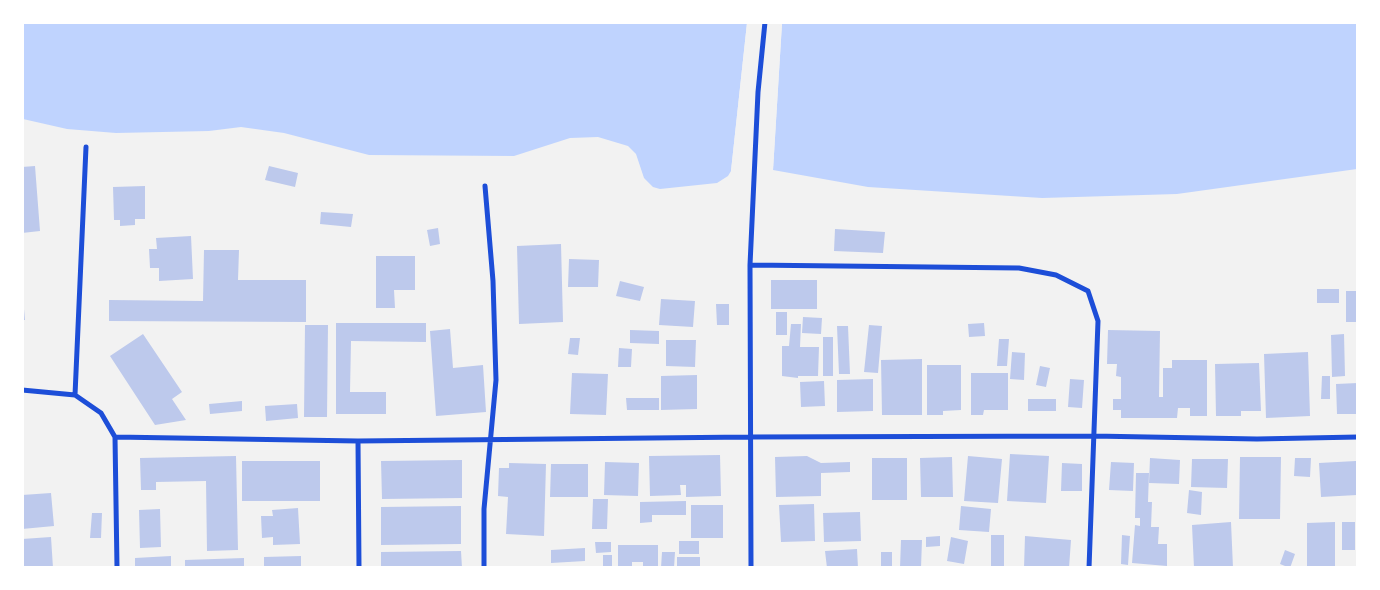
<!DOCTYPE html>
<html>
<head>
<meta charset="utf-8">
<style>
  body { margin:0 }
  #map { position:relative; width:1380px; height:590px; overflow:hidden; background:#f2f2f2; font-family:Inter,sans-serif }
  canvas { display:block }
  .frame { position:absolute; inset:0; border:24px solid #fff; pointer-events:none }
</style>
</head>
<body>
<div id="map">
<canvas width="1380" height="590"></canvas>
<div class="frame"></div>
</div>
<script>
const ctx = document.querySelector('canvas').getContext('2d');
ctx.lineJoin = 'round';
function paint(path, color) { ctx.fillStyle = color; ctx.fill(path, 'evenodd'); }
const poly = rows => new Path2D(rows.map(r => 'M' + r).join(''));
function trace(path, color, width, dash) { ctx.strokeStyle = color; ctx.lineWidth = width; ctx.lineCap = dash ? 'butt' : 'round'; ctx.setLineDash(dash || []); ctx.stroke(path); }
const water = poly([
  [23,23,747,23,731,171,728,176,717,183,660,189,653,187,644,178,636,154,628,146,598,137,570,138,514,156,369,155,284,133,241,127,209,131,116,133,67,129,23,119],
  [782,23,1357,23,1357,169,1177,194,1042,198,868,187,773,170]
]);
const pier = poly([
  [750,22,733,171,731,171,747,23],
  [780,22,782,23,773,170,771,170]
]);
const building = poly([
  [35,166,40,231,22,233,22,167],
  [269,166,298,173,295,187,265,180],
  [145,186,145,219,135,219,135,225,120,226,120,220,114,220,113,187],
  [321,212,353,214,351,227,320,224],
  [438,228,440,244,430,246,427,230],
  [835,229,885,232,883,253,834,251],
  [191,236,193,279,159,281,159,268,150,268,149,249,157,249,156,238],
  [561,244,563,322,519,324,517,246],
  [204,250,239,250,238,280,306,280,306,322,109,321,109,300,203,301],
  [376,256,415,256,415,290,394,290,395,308,376,308],
  [569,259,599,260,598,287,568,287],
  [771,280,817,280,817,309,771,309],
  [620,281,644,287,640,301,616,296],
  [22,287,25,320,22,320],
  [1317,289,1339,289,1339,303,1317,303],
  [1346,291,1358,291,1358,322,1346,322],
  [661,299,695,301,693,327,659,325],
  [716,304,729,304,729,325,717,325],
  [776,312,787,312,787,335,776,335],
  [803,317,822,318,821,334,802,333],
  [336,323,426,323,426,342,351,341,350,392,386,392,386,414,336,414],
  [984,323,985,336,969,337,968,324],
  [791,324,801,324,800,347,819,347,818,376,798,376,798,378,782,376,782,346,789,346],
  [305,325,328,325,327,417,304,417],
  [869,325,882,326,878,373,864,372],
  [837,326,848,326,850,374,839,374],
  [450,329,453,368,483,365,486,412,436,416,430,331],
  [630,330,659,331,659,344,630,343],
  [1108,330,1160,331,1159,397,1163,397,1163,368,1172,368,1172,360,1207,360,1207,416,1190,416,1190,408,1178,408,1177,418,1121,418,1121,410,1113,410,1113,399,1121,399,1121,377,1116,376,1117,364,1107,364],
  [143,334,182,392,172,399,186,420,155,425,110,356],
  [1344,334,1345,376,1332,377,1331,335],
  [823,337,833,337,833,376,823,376],
  [570,338,580,338,578,355,568,354],
  [999,339,1009,339,1007,366,997,366],
  [666,340,696,340,695,367,666,366],
  [619,348,632,349,631,367,618,367],
  [1012,352,1025,353,1024,380,1010,379],
  [1308,352,1310,416,1266,418,1264,354],
  [922,359,922,415,882,415,881,360],
  [1259,363,1261,411,1241,411,1241,416,1216,416,1215,364],
  [927,365,961,365,961,410,943,411,943,415,927,415],
  [1040,366,1050,368,1046,387,1036,385],
  [572,373,608,374,606,415,570,414],
  [971,373,1008,373,1008,410,984,410,983,415,971,415],
  [697,375,697,409,661,410,661,376],
  [1322,376,1330,376,1330,399,1321,399],
  [873,379,873,411,837,412,837,380],
  [1070,379,1084,380,1082,408,1068,407],
  [824,381,825,406,801,407,800,382],
  [1358,383,1358,414,1337,414,1336,384],
  [626,398,659,398,659,410,627,410],
  [1028,399,1056,399,1056,411,1028,411],
  [242,401,242,411,210,414,209,404],
  [297,404,298,418,266,421,265,406],
  [1010,454,1049,456,1046,503,1007,501],
  [720,455,721,496,686,497,686,485,680,485,681,495,650,496,649,456],
  [236,456,238,550,207,551,206,481,156,482,156,490,141,490,140,458],
  [807,456,821,463,850,462,850,472,821,473,821,496,776,497,775,457],
  [968,456,1002,459,998,503,964,501],
  [952,457,953,497,921,497,920,458],
  [1240,457,1281,457,1280,519,1239,519],
  [872,458,907,458,907,500,872,500],
  [1150,458,1180,460,1179,484,1149,483],
  [1295,458,1311,458,1310,477,1294,476],
  [1192,459,1228,459,1227,488,1191,487],
  [462,460,462,498,382,499,381,461],
  [242,461,320,461,320,501,242,501],
  [1356,461,1357,495,1321,497,1319,463],
  [605,462,639,463,638,496,604,495],
  [1111,462,1134,463,1133,491,1109,490],
  [509,463,546,464,544,536,506,534,508,497,498,496,499,468,509,468],
  [1062,463,1082,464,1082,491,1061,491],
  [551,464,588,464,588,497,550,497],
  [1136,473,1149,473,1148,502,1152,502,1151,527,1159,527,1158,544,1167,544,1167,566,1132,563,1135,525,1140,526,1140,518,1135,518],
  [1189,490,1202,492,1201,515,1187,513],
  [51,493,54,526,22,529,22,495],
  [593,499,608,499,607,529,592,529],
  [686,501,686,515,652,515,652,522,640,523,640,502],
  [814,504,815,541,781,542,779,505],
  [691,505,723,505,723,538,691,538],
  [461,506,461,544,381,545,381,507],
  [961,506,991,509,989,532,959,530],
  [298,508,300,544,273,545,273,537,262,538,261,516,273,516,272,510],
  [160,509,161,547,140,548,139,510],
  [860,512,861,541,824,542,823,513],
  [92,513,102,513,101,538,90,538],
  [1231,522,1233,568,1194,568,1192,525],
  [1335,522,1335,568,1307,568,1307,523],
  [1342,522,1355,522,1355,550,1342,550],
  [991,535,1004,535,1004,568,991,568],
  [1122,535,1130,536,1128,565,1121,564],
  [940,536,940,546,926,547,926,537],
  [1025,536,1071,540,1069,568,1024,568],
  [51,537,53,568,22,568,22,539],
  [951,537,968,541,964,564,947,561],
  [901,540,922,540,921,568,900,568],
  [679,541,699,541,699,554,679,554],
  [595,542,611,542,611,552,596,553],
  [618,545,658,545,658,568,643,568,643,562,632,562,632,568,618,568],
  [585,548,585,561,551,563,551,550],
  [857,549,858,568,827,568,825,551],
  [1285,550,1295,554,1290,568,1280,564],
  [461,551,462,568,381,568,381,552],
  [662,552,675,552,674,568,661,568],
  [881,552,892,552,892,568,881,568],
  [603,555,612,555,612,568,603,568],
  [171,556,171,568,135,568,135,558],
  [301,556,301,568,264,568,264,557],
  [677,557,700,557,700,568,677,568],
  [244,558,244,568,185,568,185,560]
]);
const minor = poly([
  [750,265,1019,268,1056,275,1088,291,1098,321,1089,568],
  [22,390,75,395,101,413,115,437,117,568],
  [75,395,86,147],
  [115,437,358,441,749,437,1093,436,1257,439,1358,437],
  [358,441,359,568],
  [484,568,484,509,496,380,493,281,485,186],
  [751,568,750,265,758,92,765,22]
]);
paint(water, '#bfd3fe');
paint(pier, '#f2f2f2');
paint(building, '#bdc9ec');
trace(minor, '#1d4ed8', 5);
</script>
</body>
</html>
